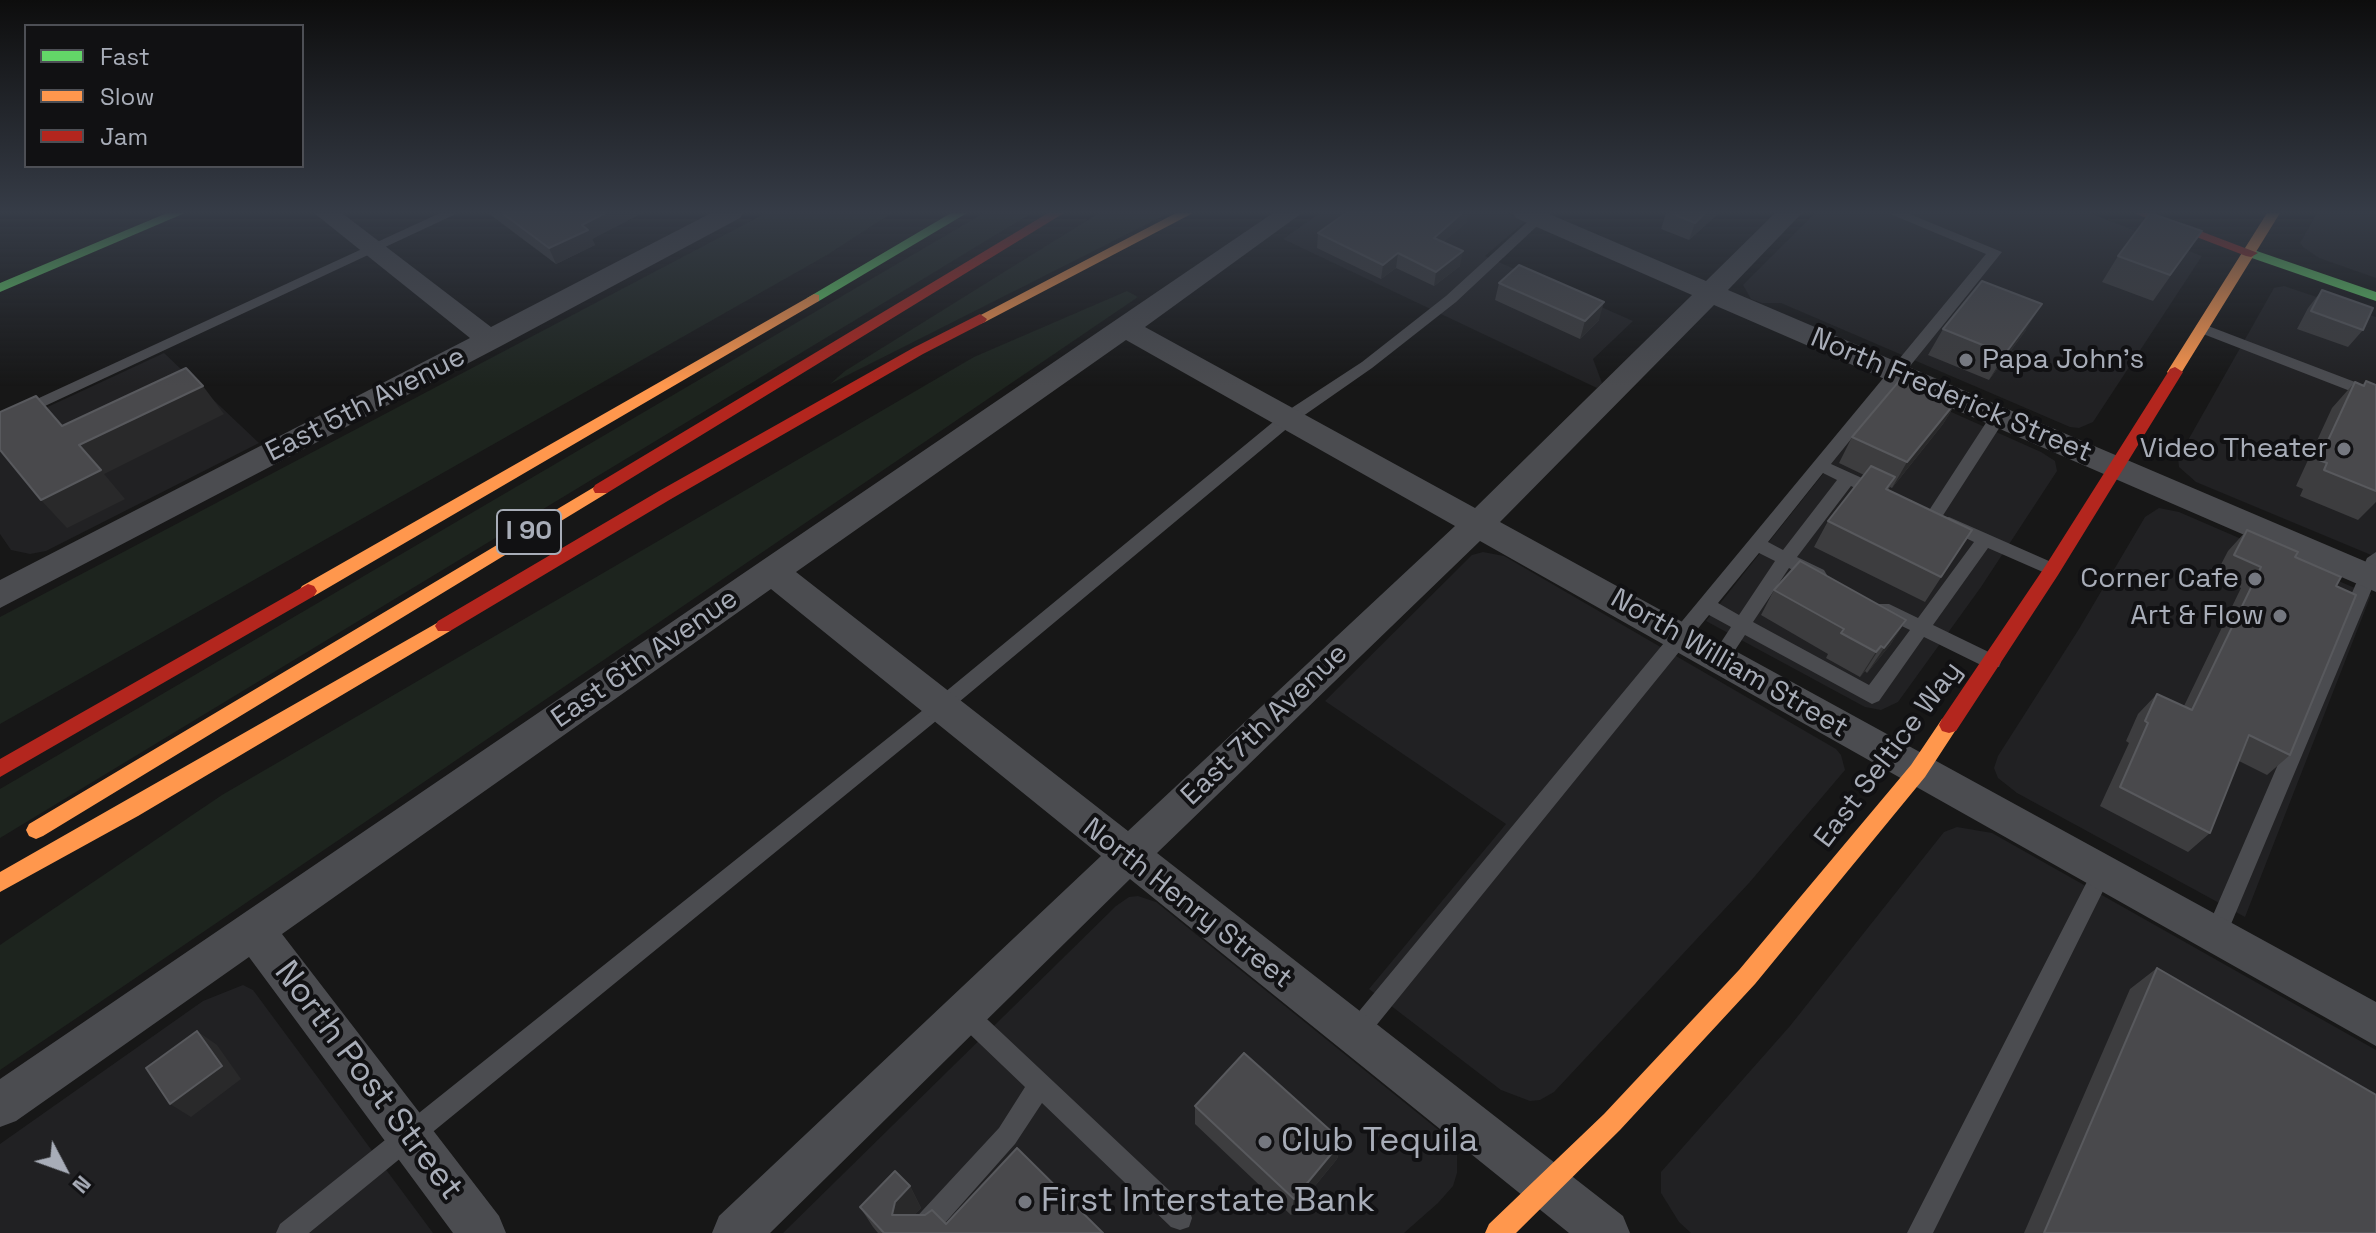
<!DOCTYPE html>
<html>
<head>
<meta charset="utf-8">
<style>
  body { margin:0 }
  #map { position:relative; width:2376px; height:1233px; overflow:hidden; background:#171717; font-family:"Space Grotesk",sans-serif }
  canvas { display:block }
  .legend { position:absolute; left:24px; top:24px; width:280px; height:144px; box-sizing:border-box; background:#111113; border:2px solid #4d4f55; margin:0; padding:10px 14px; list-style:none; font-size:24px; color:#a8adb8 }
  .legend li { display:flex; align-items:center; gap:16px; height:40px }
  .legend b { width:40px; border:2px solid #4d4f55 }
  .north { position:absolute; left:24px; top:1129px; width:80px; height:80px; -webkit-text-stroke:6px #111113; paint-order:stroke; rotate:131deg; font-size:22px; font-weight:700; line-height:32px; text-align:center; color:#a8adb8 }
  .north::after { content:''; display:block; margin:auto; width:28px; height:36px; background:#a8adb8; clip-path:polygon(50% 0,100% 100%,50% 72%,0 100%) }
</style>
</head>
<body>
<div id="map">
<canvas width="2376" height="1233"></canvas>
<ul class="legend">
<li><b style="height:10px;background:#63d668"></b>Fast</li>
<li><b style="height:10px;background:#ff974d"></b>Slow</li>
<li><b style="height:10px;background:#b3261e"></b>Jam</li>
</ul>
<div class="north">N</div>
</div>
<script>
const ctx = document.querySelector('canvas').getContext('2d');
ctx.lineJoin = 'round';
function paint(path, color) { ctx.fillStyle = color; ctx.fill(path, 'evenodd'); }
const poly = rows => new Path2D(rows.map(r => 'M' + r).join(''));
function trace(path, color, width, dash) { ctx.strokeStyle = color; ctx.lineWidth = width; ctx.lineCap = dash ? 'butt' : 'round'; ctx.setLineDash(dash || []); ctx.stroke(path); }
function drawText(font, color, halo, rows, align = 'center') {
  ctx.font = font + ' "Space Grotesk",sans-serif'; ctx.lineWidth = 8; ctx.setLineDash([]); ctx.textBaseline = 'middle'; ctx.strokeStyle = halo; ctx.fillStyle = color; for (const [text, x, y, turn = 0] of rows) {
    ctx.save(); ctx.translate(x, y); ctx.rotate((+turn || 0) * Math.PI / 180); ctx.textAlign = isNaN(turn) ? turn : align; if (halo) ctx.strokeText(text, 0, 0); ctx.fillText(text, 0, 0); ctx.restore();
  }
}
const built = poly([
  [1320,213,1506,213,1526,221,1485,256,1633,321,1593,359,1602,383,1597,388,1283,239],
  [1815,213,2089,213,2202,256,2093,422,2079,428,2070,427,1781,303,1762,303,1751,299,1743,285],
  [2317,213,2376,213,2376,278,2319,258,2303,247,2300,243],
  [2284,286,2376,317,2376,557,2196,482,2179,467,2178,458,2274,288],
  [164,353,259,443,46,551,30,554,11,550,0,534,0,429],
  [1893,386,2041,452,2055,461,2057,471,1981,587,1898,702,1881,710,1865,707,1706,621],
  [2159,508,2179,512,2371,595,2245,917,2017,793,1998,778,1994,768,1998,756,2079,629,2145,517],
  [1483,552,1504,556,1836,749,1841,755,1845,770,1749,883,1554,1092,1540,1100,1530,1101,1501,1090,1369,989,1506,824,1325,701,1472,555],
  [1957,827,1992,833,2376,1050,2376,1233,1691,1233,1679,1222,1661,1193,1661,1172,1790,1026,1944,832],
  [1138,896,1156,902,1451,1140,1457,1151,1457,1173,1453,1186,1438,1203,1404,1233,783,1233,1116,906,1129,897],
  [243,985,253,990,433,1233,0,1233,0,1144,203,1001]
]);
const green = poly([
  [766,213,892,213,827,255,0,724,0,617],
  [984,213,1032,213,0,838,0,789],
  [1099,213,1169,213,830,384,845,371],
  [1127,291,1138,297,0,1070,0,945,222,795,974,357]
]);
const lane = poly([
  [440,213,458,213,0,427,0,416,440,213],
  [1537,213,1551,213,1456,302,1372,368,1296,421,947,712,309,1233,276,1233,280,1224,933,702,1284,413,1362,362,1446,296,1537,213],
  [1888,213,1907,213,2002,252,1831,464,1884,488,1886,492,1884,496,1872,496,1851,486,1797,557,1824,570,1827,575,1824,580,1812,580,1789,568,1753,622,1869,685,1910,630,1877,614,1874,609,1877,604,1889,604,1918,618,1974,542,1943,527,1941,523,1943,519,1949,517,2058,565,2061,570,2052,576,1988,548,1933,625,1999,657,2001,662,1999,667,1985,667,1924,637,1879,701,1872,704,1745,635,1726,664,1712,664,1710,659,1731,627,1709,615,1362,1043,1354,1046,1346,1043,1343,1035,1346,1027,1986,254,1888,213],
  [1823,473,1837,480,1783,550,1768,542,1823,473],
  [1759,553,1775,561,1739,615,1718,603,1759,553],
  [2203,324,2376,390,2376,401,2198,332,2198,326,2203,324],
  [1999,411,2007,416,1940,520,1928,520,1926,516,1928,512,1993,412,1999,411],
  [2376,552,2376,579,2226,936,2223,943,2215,946,2207,943,2204,936,2367,558,2376,552],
  [2102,864,2109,866,2112,873,1933,1233,1907,1233,2095,866,2102,864],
  [964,1002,972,1005,1189,1209,1192,1218,1189,1227,1180,1230,1171,1227,1042,1103,1015,1144,936,1233,906,1233,910,1224,999,1128,1025,1087,956,1021,953,1013,956,1005,964,1002]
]);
const street = poly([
  [314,213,342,213,491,327,711,213,743,213,740,218,501,346,0,608,0,580,470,338,314,213],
  [1273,213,1302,213,1145,327,1475,508,1692,295,1516,218,1513,213,1547,213,1706,281,1775,213,1802,213,1728,290,2376,566,2376,592,1714,305,1500,522,2376,1002,2376,1046,1480,541,1157,853,1623,1216,1630,1233,1569,1233,1130,879,770,1233,712,1233,719,1216,1101,856,771,589,282,934,499,1216,506,1233,453,1233,249,957,16,1121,0,1127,0,1079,1273,213],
  [1126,340,1455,526,1128,831,796,572,1126,340]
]);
const fast = poly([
  [167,213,185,213,0,292,0,283,167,213],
  [951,213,967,213,819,301,814,302,807,298,951,213],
  [2251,249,2376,292,2376,301,2246,256,2244,253,2251,249]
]);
const slow = poly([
  [1176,213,1193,213,985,322,980,324,973,319,1176,213],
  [2267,213,2280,213,2180,375,2170,375,2167,372,2267,213],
  [814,294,819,295,819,301,314,596,302,596,299,591,302,586,814,294],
  [601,483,607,485,609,489,607,493,43,836,36,839,29,836,26,830,29,824,601,483],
  [444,619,450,621,453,626,450,631,138,816,0,892,0,872,444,619],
  [1949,717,1956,719,1959,725,1925,777,1755,984,1620,1130,1516,1233,1485,1233,1489,1224,1604,1114,1739,970,1911,765,1942,719,1949,717]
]);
const jam = poly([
  [1048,213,1064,213,607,493,595,493,593,489,595,485,1048,213],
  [2134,213,2153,213,2258,253,2251,257,2246,256,2134,213],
  [980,314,987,319,985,322,923,354,671,499,450,631,438,631,435,626,438,621,659,491,913,348,980,314],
  [2175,367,2183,372,2058,575,1956,731,1949,733,1942,731,1939,725,1942,719,2046,565,2170,369,2175,367],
  [308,584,314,586,317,591,314,596,0,777,0,759,308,584]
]);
const wall = poly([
  [488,213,642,213,592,239,595,245,556,264],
  [1666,213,1719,213,1689,240,1661,229],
  [1467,222,1443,242,1460,266,1434,286,1396,268,1381,279,1317,248,1318,233],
  [2202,231,2153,301,2102,282,2118,256],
  [1499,283,1599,320,1580,339,1495,300],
  [2322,290,2363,330,2348,347,2297,329,2308,308],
  [1943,329,2026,330,1989,380,1928,355],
  [2366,381,2376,385,2376,502,2358,520,2300,496,2303,489,2296,486,2332,408,2355,382,2362,385],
  [1959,398,1943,424,1892,488,1890,487,1888,490,1972,530,1925,602,1814,547,1828,521,1864,475,1839,463,1852,437],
  [2247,530,2295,557,2336,586,2290,755,2267,775,2239,761,2210,833,2188,852,2100,806,2129,743,2126,741,2138,714,2157,694,2184,706,2241,588,2215,576,2228,551],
  [1774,590,1906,620,1890,645,1867,673,1865,671,1860,677,1826,658,1828,654,1761,615],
  [2157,968,2376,1233,2024,1233,2130,989],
  [1195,1106,1342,1141,1337,1159,1291,1215,1195,1124],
  [910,1186,921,1208,914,1215,946,1224,1103,1233,878,1233,873,1227,860,1207]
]);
const shadedWall = poly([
  [605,213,642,213,592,239,595,245,556,264,549,248,582,225],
  [1462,213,1468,213,1467,222,1431,252,1434,238],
  [1705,213,1719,213,1689,240,1695,223],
  [1463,251,1460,266,1434,286,1436,272],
  [1398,253,1396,268,1381,279,1383,265],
  [1604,302,1599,320,1580,339,1585,321],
  [2042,304,2026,330,1989,380,2005,354],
  [203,386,224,414,104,474,125,499,67,528,41,500,79,445],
  [1959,398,1943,424,1892,488,1907,462],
  [1906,620,1890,645,1867,673,1884,648],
  [1881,646,1865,671,1860,677,1876,652],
  [197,1031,217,1045,241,1079,191,1117,170,1104],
  [1342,1141,1337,1159,1291,1215,1294,1199],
  [910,1186,921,1208,907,1223,892,1215,895,1202]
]);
const building = poly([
  [502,213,605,213,582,225,588,230,549,248,502,213],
  [1346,213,1462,213,1434,238,1463,251,1436,272,1398,253,1383,265,1318,233,1346,213],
  [1671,213,1705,213,1695,223,1671,213],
  [2150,213,2202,231,2170,275,2118,256,2150,213],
  [1519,265,1604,302,1585,321,1499,283,1519,265],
  [1982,281,2042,304,2005,354,1943,329,1982,281],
  [2322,290,2373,308,2363,330,2311,311,2322,290],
  [186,368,203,386,79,445,101,470,41,500,0,450,0,412,36,396,62,426,186,368],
  [1905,374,1959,398,1907,462,1852,437,1905,374],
  [2366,381,2376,385,2376,491,2324,470,2327,463,2319,460,2355,382,2364,386,2366,381],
  [1871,466,1895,477,1886,489,1972,530,1941,577,1828,521,1871,466],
  [2247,530,2298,552,2295,557,2341,577,2336,586,2356,595,2290,755,2249,735,2210,833,2120,787,2148,723,2145,721,2157,694,2192,710,2261,567,2234,555,2247,530],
  [1800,561,1906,620,1884,648,1881,646,1876,652,1841,633,1844,629,1774,590,1800,561],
  [2157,968,2376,1095,2376,1233,2044,1233,2157,968],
  [197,1031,222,1066,170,1104,146,1068,197,1031],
  [1244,1053,1342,1141,1294,1199,1195,1106,1244,1053],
  [1017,1148,1103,1233,884,1233,860,1207,895,1171,910,1186,895,1202,892,1215,925,1215,932,1210,946,1224,1017,1148]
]);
const markers = [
  [1966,360,8,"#757880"],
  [2344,449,8,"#757880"],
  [2255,579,8,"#757880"],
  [2280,616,8,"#757880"],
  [1265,1142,8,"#757880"],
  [1025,1202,8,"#757880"]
];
const shields = [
  [529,532,64]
];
const shieldNames = [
  ["I 90",529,532]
];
const poiNames = [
  ["Papa John's",1982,360,"left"],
  ["Video Theater",2328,449],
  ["Corner Cafe",2239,579],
  ["Art & Flow",2264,616]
];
const streetNames = [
  ["North Frederick Street",1951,396,23],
  ["East 5th Avenue",366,405,-27],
  ["East 6th Avenue",645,659,-35],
  ["North William Street",1729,664,30],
  ["East 7th Avenue",1265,725,-44],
  ["East Seltice Way",1889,755,-53],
  ["North Henry Street",1187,904,38]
];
const nearStreetnames = [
  ["North Post Street",368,1081,53]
];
const nearPoinames = [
  ["Club Tequila",1281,1142],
  ["First Interstate Bank",1041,1202]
];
paint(built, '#212123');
paint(green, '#1d241e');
paint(lane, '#4b4c50');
paint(street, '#4b4c50');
paint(fast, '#63d668');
paint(slow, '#ff974d');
paint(jam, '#b3261e');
paint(wall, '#3d3d3f');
paint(shadedWall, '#29292a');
paint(building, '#49494c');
trace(building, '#58595d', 2);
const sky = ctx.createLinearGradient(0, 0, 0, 386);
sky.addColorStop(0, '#0d0d0d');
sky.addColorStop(0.55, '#363c47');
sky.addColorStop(1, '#363c4700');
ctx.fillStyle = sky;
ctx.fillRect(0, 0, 2376, 386);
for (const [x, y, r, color] of markers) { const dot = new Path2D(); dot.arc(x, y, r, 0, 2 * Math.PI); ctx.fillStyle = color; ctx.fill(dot); trace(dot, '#111113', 3); }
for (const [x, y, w] of shields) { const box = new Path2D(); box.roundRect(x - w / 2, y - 22, w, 44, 6); ctx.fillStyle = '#111113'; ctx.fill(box); trace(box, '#a8adb8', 2); }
drawText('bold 26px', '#a8adb8', null, shieldNames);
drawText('28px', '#a8adb8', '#111113', poiNames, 'right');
drawText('28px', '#a8adb8', '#111113', streetNames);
drawText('34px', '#a8adb8', '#111113', nearStreetnames);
drawText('34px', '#a8adb8', '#111113', nearPoinames, 'left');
</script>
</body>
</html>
